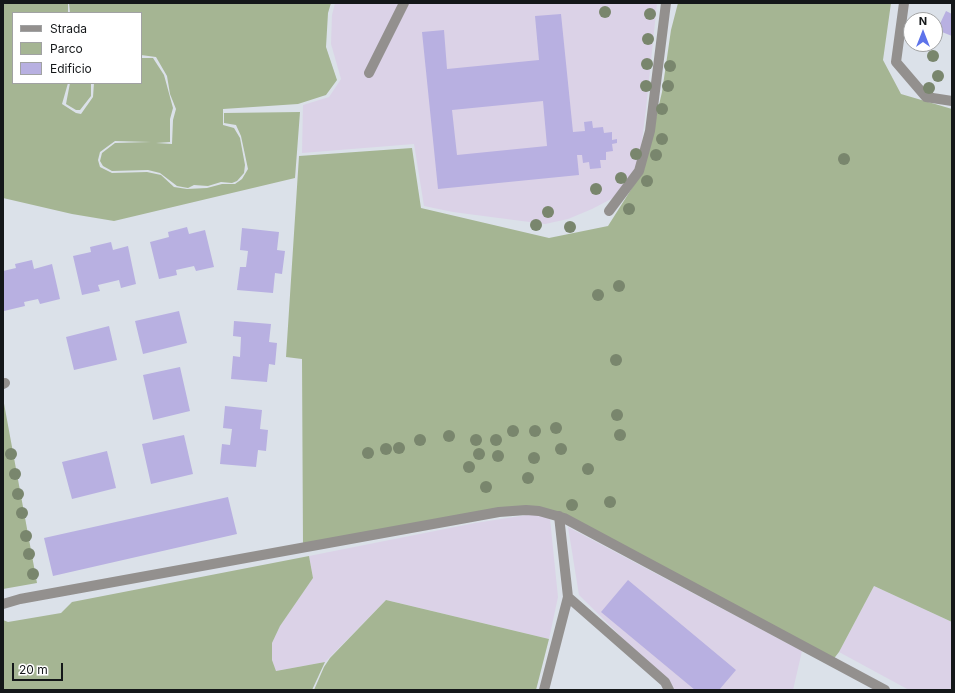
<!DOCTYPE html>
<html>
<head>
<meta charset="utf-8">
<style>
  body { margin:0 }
  #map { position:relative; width:955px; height:693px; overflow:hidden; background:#dbe1e9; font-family:Inter,sans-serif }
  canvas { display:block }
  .frame { position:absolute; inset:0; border:4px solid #141719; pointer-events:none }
  .legend { position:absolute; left:12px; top:12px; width:130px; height:72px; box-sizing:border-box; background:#fff; border:1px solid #a1a2a3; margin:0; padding:5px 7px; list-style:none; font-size:12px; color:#141719 }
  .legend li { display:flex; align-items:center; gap:8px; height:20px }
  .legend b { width:20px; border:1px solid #a1a2a3 }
  .north { position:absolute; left:903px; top:12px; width:40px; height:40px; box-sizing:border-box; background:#fff; border:1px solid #a1a2a3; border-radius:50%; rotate:0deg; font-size:11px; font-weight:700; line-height:16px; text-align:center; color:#141719 }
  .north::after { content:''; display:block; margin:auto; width:14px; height:18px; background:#5d73ea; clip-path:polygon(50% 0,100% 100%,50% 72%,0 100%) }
  .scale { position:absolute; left:12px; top:663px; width:51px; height:18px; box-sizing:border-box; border:2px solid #141719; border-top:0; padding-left:5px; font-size:12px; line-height:14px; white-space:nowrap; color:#141719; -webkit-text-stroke:3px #fff; paint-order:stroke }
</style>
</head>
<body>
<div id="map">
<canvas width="955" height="693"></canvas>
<div class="frame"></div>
<ul class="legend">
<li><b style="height:5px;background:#93908e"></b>Strada</li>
<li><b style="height:11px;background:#a5b593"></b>Parco</li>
<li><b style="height:11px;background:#b8b0e1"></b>Edificio</li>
</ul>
<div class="north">N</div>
<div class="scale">20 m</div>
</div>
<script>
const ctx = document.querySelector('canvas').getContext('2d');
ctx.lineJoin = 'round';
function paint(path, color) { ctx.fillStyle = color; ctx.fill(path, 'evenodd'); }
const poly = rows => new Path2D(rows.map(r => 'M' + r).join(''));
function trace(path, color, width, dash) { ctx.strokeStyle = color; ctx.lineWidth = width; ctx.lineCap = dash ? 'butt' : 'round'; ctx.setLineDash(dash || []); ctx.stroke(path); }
const industrial = poly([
  [335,3,657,3,646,109,639,164,613,198,592,209,568,219,545,224,453,212,424,206,414,144,302,153,303,105,329,97,341,79,331,44,332,15],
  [540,513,550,519,558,597,549,639,386,600,325,662,276,671,272,660,272,643,280,626,313,578,309,556,475,523],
  [568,527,802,651,793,690,675,690,579,595],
  [874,586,952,622,952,690,909,690,839,652]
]);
const green = poly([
  [3,3,68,3,68,13,13,13,13,83,68,83,62,104,76,113,81,114,93,97,94,83,141,83,141,58,153,58,164,75,173,108,170,119,170,142,156,143,172,144,173,120,176,109,170,94,167,76,156,57,141,55,141,13,70,13,69,3,331,3,328,13,326,47,337,80,326,95,298,104,223,109,223,125,234,128,240,138,245,165,244,173,237,181,232,183,221,182,208,186,194,185,188,188,177,186,160,173,148,170,112,171,103,166,100,161,102,153,115,143,151,142,115,141,100,152,98,160,100,167,112,173,147,172,161,175,174,187,187,189,207,188,222,184,235,184,242,179,248,169,241,136,236,125,224,123,224,113,300,112,295,178,114,221,72,214,3,198],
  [678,3,891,3,883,60,901,94,952,109,952,622,874,586,839,652,832,661,559,516,515,510,303,547,302,359,286,357,299,156,412,148,421,208,549,238,608,226,644,169,662,92,671,30],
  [70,83,91,83,91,96,80,110,76,110,66,104],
  [3,398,37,583,3,589],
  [309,556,313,578,280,626,272,643,272,660,276,671,325,662,312,690,3,690,3,620,8,622,61,613,72,602],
  [386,600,549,639,536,690,314,690,324,667,330,658]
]);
const building = poly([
  [946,11,952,14,952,36,937,30],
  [561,14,573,132,585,131,584,122,592,121,593,128,603,127,604,133,612,132,612,140,617,139,617,143,612,144,613,151,606,152,606,160,600,160,601,168,590,169,589,162,583,163,582,155,577,155,579,175,438,189,422,32,444,30,447,69,539,60,535,16],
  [543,101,547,146,457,155,452,110],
  [187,227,189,234,205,230,214,267,196,271,194,266,176,270,177,275,159,279,150,242,169,237,168,232],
  [242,228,279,232,277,250,285,251,282,274,275,273,273,293,237,290,240,267,246,267,248,251,240,250],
  [111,242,113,250,128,246,136,284,121,288,119,280,98,285,100,291,82,295,73,256,91,252,90,247],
  [32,260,34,269,52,264,60,299,40,304,38,299,24,302,25,306,4,311,3,271,16,268,15,264],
  [179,311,187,343,143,354,135,321],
  [234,321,271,324,269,342,277,343,275,365,269,364,267,382,231,379,233,356,240,357,241,337,233,336],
  [109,326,117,360,74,370,66,337],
  [180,367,190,411,153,420,143,375],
  [225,406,262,410,260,429,268,430,266,451,258,450,256,467,220,464,222,444,230,445,232,429,223,428],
  [184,435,193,474,151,484,142,444],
  [107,451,116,488,72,499,62,462],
  [228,497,237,534,53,576,44,538],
  [628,580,736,670,719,690,695,690,601,612]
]);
const minor = poly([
  [904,3,896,62,926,97,952,101],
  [369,73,404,3],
  [609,211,639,171,650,131,666,3],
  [3,384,5,383],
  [559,516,568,597,665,682,669,690],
  [3,604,20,599,499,512,526,510,539,511,564,518,885,690],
  [544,690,568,597]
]);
const trees = [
  [605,12],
  [650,14],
  [648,39],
  [933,56],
  [647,64],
  [670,66],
  [938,76],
  [646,86],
  [668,86],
  [929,88],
  [662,109],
  [662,139],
  [636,154],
  [656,155],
  [844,159],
  [621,178],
  [647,181],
  [596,189],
  [629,209],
  [548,212],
  [536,225],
  [570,227],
  [619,286],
  [598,295],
  [616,360],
  [617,415],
  [556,428],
  [513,431],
  [535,431],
  [620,435],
  [449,436],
  [420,440],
  [476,440],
  [496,440],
  [399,448],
  [386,449],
  [561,449],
  [368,453],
  [11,454],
  [479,454],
  [498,456],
  [534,458],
  [469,467],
  [588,469],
  [15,474],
  [528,478],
  [486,487],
  [18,494],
  [610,502],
  [572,505],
  [22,513],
  [26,536],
  [29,554],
  [33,574]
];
paint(industrial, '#dbd2e7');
paint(green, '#a5b593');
paint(building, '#b8b0e1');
trace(minor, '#93908e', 10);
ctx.fillStyle = '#79866d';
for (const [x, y] of trees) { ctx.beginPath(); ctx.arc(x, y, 6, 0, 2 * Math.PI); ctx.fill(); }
</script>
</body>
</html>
